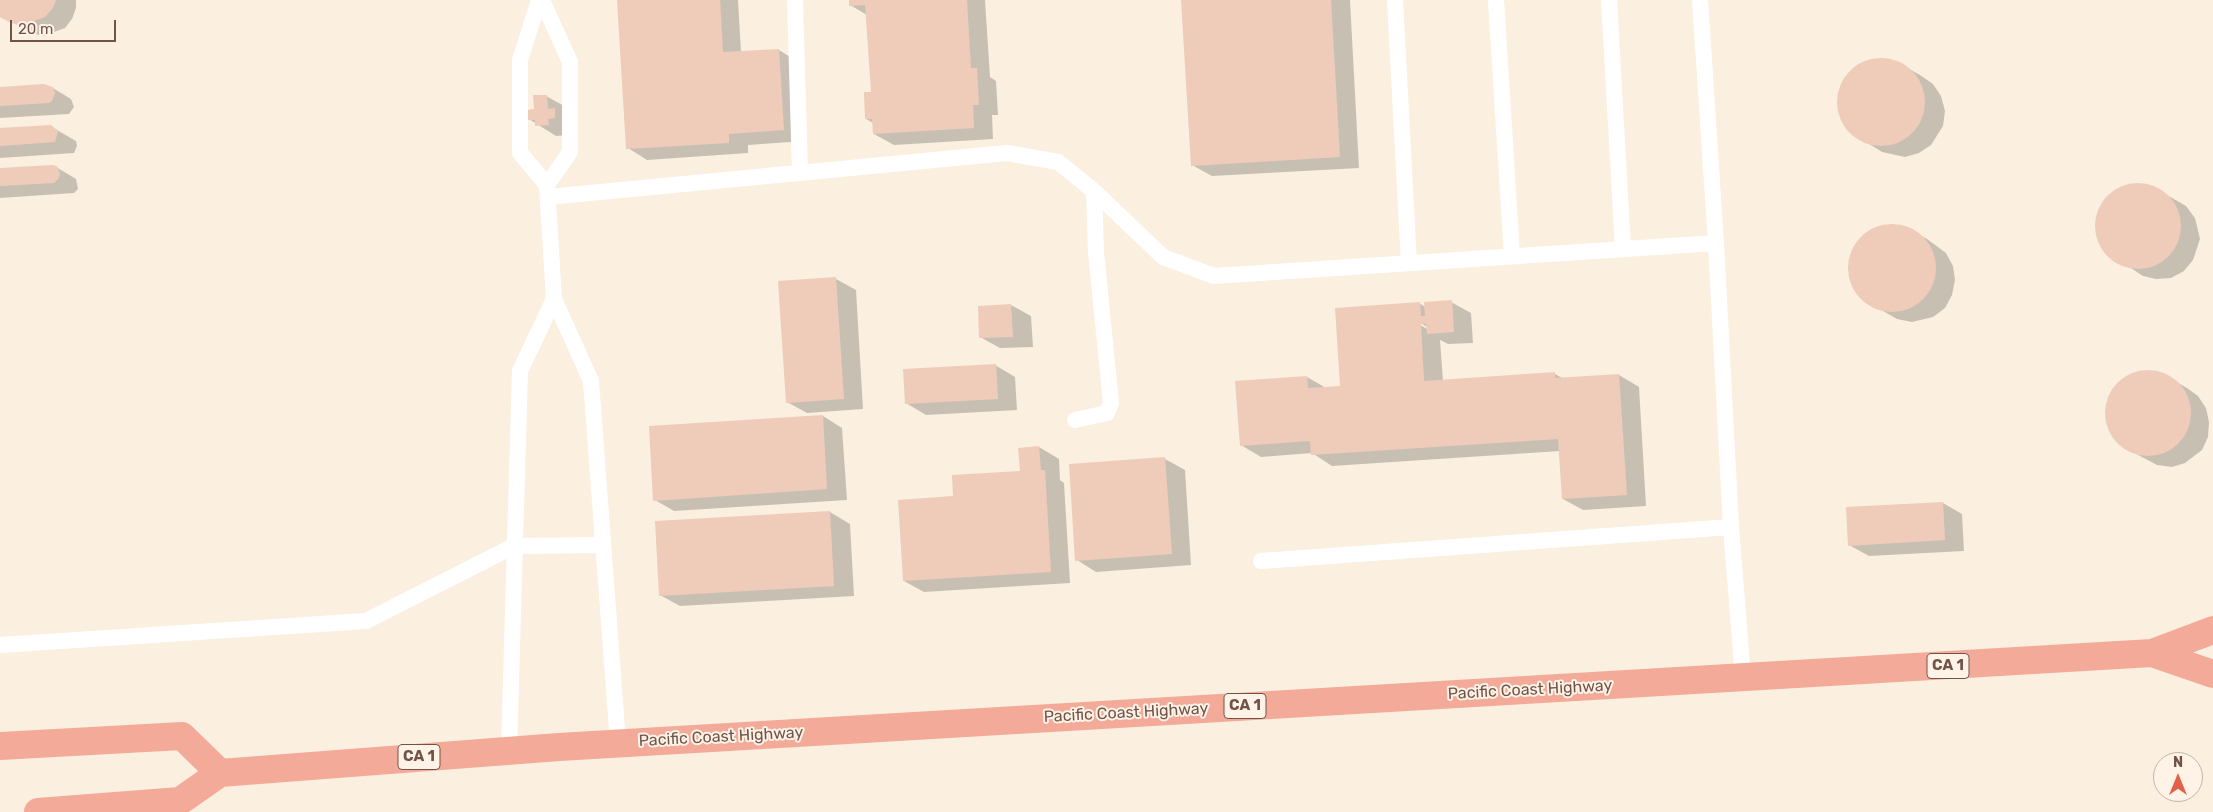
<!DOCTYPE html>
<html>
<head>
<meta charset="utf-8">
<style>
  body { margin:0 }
  #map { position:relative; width:2213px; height:812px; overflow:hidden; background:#fbefe0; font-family:Rubik,sans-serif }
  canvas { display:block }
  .north { position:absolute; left:2153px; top:752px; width:50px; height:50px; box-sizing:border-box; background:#fef3e6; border:1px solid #c6b3a7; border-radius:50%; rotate:0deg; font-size:14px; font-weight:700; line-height:20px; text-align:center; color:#715449 }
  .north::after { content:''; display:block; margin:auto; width:18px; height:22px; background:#e26149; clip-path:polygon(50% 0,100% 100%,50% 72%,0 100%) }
  .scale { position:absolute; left:10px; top:20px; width:106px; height:22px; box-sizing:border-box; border:2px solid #715449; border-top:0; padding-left:6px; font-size:15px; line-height:18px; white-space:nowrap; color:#715449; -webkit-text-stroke:4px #fef3e6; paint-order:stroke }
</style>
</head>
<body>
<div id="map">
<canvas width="2213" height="812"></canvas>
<div class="north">N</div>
<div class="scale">20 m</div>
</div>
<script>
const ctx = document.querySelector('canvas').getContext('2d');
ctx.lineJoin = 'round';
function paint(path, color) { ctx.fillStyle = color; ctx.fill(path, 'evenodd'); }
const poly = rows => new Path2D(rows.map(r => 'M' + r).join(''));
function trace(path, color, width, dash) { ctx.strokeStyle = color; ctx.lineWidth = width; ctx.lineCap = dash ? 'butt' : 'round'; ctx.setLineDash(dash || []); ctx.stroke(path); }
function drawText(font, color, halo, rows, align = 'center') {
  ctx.font = font + ' Rubik,sans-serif'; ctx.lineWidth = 4; ctx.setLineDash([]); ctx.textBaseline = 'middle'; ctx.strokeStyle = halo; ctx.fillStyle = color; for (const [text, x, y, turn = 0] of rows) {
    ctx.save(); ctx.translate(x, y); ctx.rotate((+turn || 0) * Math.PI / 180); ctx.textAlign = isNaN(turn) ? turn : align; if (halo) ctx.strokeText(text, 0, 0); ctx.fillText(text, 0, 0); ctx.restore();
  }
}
const shadow = poly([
  [0,0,76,0,76,8,72,19,65,28,43,36,32,33,1,16],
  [618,0,738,0,741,52,779,50,798,62,804,141,748,145,748,153,647,160,628,148],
  [850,0,985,0,990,77,996,81,998,115,992,115,993,139,894,145,874,134,873,123,866,119,872,93,867,15,850,5],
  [1183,0,1350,0,1359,168,1212,176,1192,165],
  [1886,59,1900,64,1920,75,1933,84,1941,96,1945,111,1943,126,1931,145,1919,153,1905,157,1882,152,1850,132,1839,112,1838,97,1843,83,1852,70,1864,62],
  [51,87,71,99,74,107,69,114,0,118,0,88],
  [546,96,566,107,568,135,556,136,529,119],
  [50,126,76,141,77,146,74,153,0,158,0,129],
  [56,167,76,179,78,189,74,193,0,198,0,171],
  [2139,184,2153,187,2186,206,2195,218,2200,239,2193,260,2184,271,2171,278,2156,279,2143,276,2105,251,2098,238,2096,224,2099,210,2106,197,2125,186],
  [1893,225,1907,228,1927,239,1946,253,1953,266,1955,280,1952,295,1945,308,1933,317,1912,322,1897,319,1864,300,1851,282,1850,267,1852,252,1865,234,1878,228],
  [836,279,856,290,863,409,807,413,787,402],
  [1451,302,1471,313,1473,343,1448,344,1440,340,1443,381,1555,374,1564,379,1619,375,1639,387,1646,506,1583,510,1563,499,1560,451,1332,466,1312,453,1261,457,1241,445,1307,377,1326,388,1341,387,1419,303,1425,307],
  [1416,320,1427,327,1427,329,1415,322],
  [1011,305,1031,316,1033,347,1000,348,980,337,979,307],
  [995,365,1015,377,1017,410,926,415,906,403],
  [2145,372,2166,376,2187,388,2198,396,2206,408,2209,422,2208,437,2202,450,2185,463,2172,467,2157,465,2123,447,2113,437,2106,416,2108,402,2114,389,2131,375],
  [823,416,842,428,847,500,674,511,655,500],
  [1039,447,1059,459,1060,480,1064,483,1070,583,924,592,904,581,1021,472],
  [1165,459,1185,470,1191,565,1096,572,1077,560,1070,465],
  [1943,503,1962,514,1964,551,1869,556,1849,545],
  [830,512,850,524,854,596,680,606,660,595,656,522]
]);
const building = poly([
  [0,0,56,0,53,8,45,17,22,25,11,23,0,17],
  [617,0,720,0,723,52,779,49,784,130,729,134,729,143,626,149],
  [849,0,967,0,971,68,977,68,979,105,973,105,974,128,873,134,872,119,865,119,864,92,871,92,865,5,849,6],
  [1181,0,1331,0,1340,157,1191,166],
  '1837 102a44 44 0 1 1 88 0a44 44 0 1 1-88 0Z',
  [44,84,53,87,55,93,52,101,49,103,0,106,0,87],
  [533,95,547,95,548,109,555,108,555,118,548,119,549,125,535,126,535,120,528,120,527,110,534,109],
  [51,125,58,131,55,142,0,146,0,128],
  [52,165,57,166,60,174,59,178,54,183,0,186,0,168],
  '2095 226a43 43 0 1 1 86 0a43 43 0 1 1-86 0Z',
  '1848 268a44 44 0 1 1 88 0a44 44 0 1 1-88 0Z',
  [836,277,844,399,786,403,778,281],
  [1452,300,1454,332,1427,334,1426,324,1421,324,1424,381,1555,372,1555,378,1619,374,1627,495,1562,499,1558,439,1311,455,1310,441,1240,446,1235,381,1307,376,1308,388,1340,386,1335,308,1420,302,1421,316,1425,316,1424,302],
  [1011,304,1013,337,979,338,978,306],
  [996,364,998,399,905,404,903,369],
  '2105 413a43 43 0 1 1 86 0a43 43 0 1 1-86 0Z',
  [823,415,827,489,653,501,649,426],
  [1039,446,1041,470,1045,470,1051,572,903,581,898,500,953,496,952,475,1020,471,1018,448],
  [1165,457,1172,554,1075,561,1069,464],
  [1943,502,1945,540,1848,546,1846,507],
  [830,511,834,586,659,596,655,521]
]);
const lane = poly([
  [539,0,520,60,520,153,547,185,554,299,591,381,618,743],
  [542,0,570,62,570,152,547,185],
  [795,0,800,173],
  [1395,0,1409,263],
  [1496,0,1512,255],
  [1609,0,1623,249],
  [1700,0,1716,243,1731,527],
  [548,197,1007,153,1058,162,1094,191,1163,257,1214,276,1716,243],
  [1075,420,1107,413,1111,403,1096,252,1094,191],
  [1261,561,1731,527,1743,678],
  [0,645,366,621,514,546,603,545],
  [509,750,520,371,554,299]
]);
const highway = poly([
  [2152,653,2213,674],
  [0,746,182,736,220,773],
  [38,812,180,801,220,773,559,747,2152,653,2213,630]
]);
const shields = [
  [1948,666,42],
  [1245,706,42],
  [419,757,42]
];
const shieldNames = [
  ["CA 1",1948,666],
  ["CA 1",1245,706],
  ["CA 1",419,757]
];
const streetNames = [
  ["Pacific Coast Highway",1530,690,-3],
  ["Pacific Coast Highway",1126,713,-3],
  ["Pacific Coast Highway",721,737,-3]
];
paint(shadow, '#0003');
paint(building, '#efcbb9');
trace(lane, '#fff', 16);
trace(highway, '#f4aa99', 28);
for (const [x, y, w] of shields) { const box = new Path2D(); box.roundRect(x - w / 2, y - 12.5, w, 25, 4); ctx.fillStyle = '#fef3e6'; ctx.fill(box); trace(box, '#715449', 1); }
drawText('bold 15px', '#715449', null, shieldNames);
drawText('16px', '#715449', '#fef3e6', streetNames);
</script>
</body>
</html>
